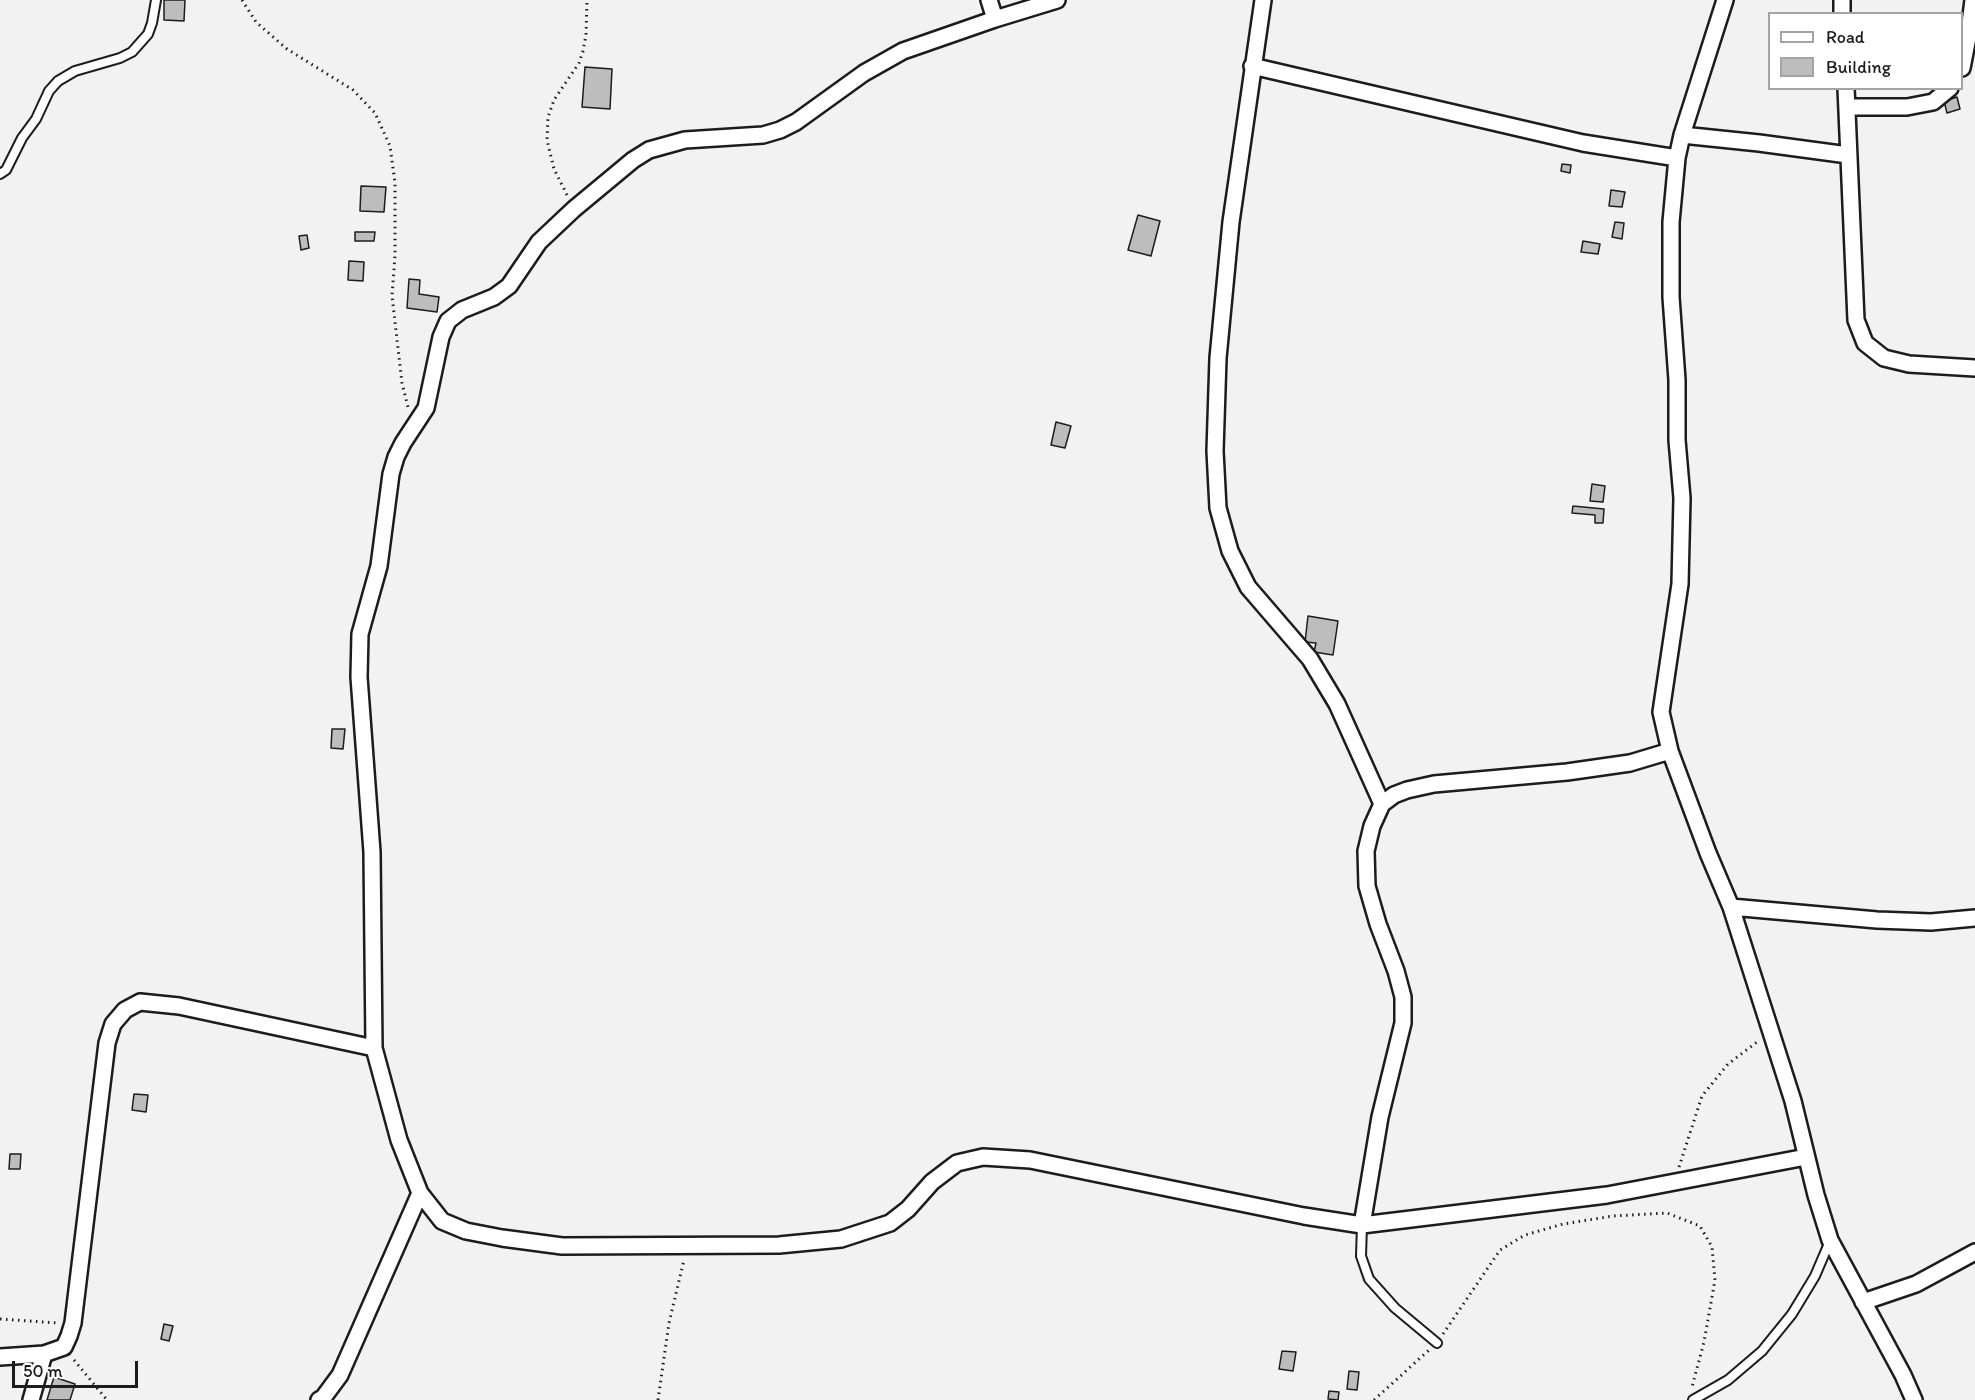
<!DOCTYPE html>
<html>
<head>
<meta charset="utf-8">
<style>
  body { margin:0 }
  #map { position:relative; width:1975px; height:1400px; overflow:hidden; background:#f2f2f2; font-family:Itim,sans-serif }
  canvas { display:block }
  .legend { position:absolute; left:1768px; top:12px; width:195px; height:78px; box-sizing:border-box; background:#fff; border:2px solid #a4a4a4; margin:0; padding:8px 10px; list-style:none; font-size:18px; color:#1c1c1c }
  .legend li { display:flex; align-items:center; gap:12px; height:30px }
  .legend b { width:30px; border:2px solid #a4a4a4 }
  .scale { position:absolute; left:12px; top:1361px; width:126px; height:27px; box-sizing:border-box; border:3px solid #1c1c1c; border-top:0; padding-left:8px; font-size:18px; line-height:21px; white-space:nowrap; color:#1c1c1c; -webkit-text-stroke:4px #fff; paint-order:stroke }
</style>
</head>
<body>
<div id="map">
<canvas width="1975" height="1400"></canvas>
<ul class="legend">
<li><b style="height:8px;background:#fff"></b>Road</li>
<li><b style="height:16px;background:#bdbdbd"></b>Building</li>
</ul>
<div class="scale">50 m</div>
</div>
<script>
const ctx = document.querySelector('canvas').getContext('2d');
ctx.lineJoin = 'round';
function paint(path, color) { ctx.fillStyle = color; ctx.fill(path, 'evenodd'); }
const poly = rows => new Path2D(rows.map(r => 'M' + r).join(''));
function trace(path, color, width, dash) { ctx.strokeStyle = color; ctx.lineWidth = width; ctx.lineCap = dash ? 'butt' : 'round'; ctx.setLineDash(dash || []); ctx.stroke(path); }
const building = poly([
  [164,0,185,0,184,21,164,20,164,0],
  [585,67,612,69,610,109,582,107,585,67],
  [1957,97,1960,109,1947,113,1944,101,1957,97],
  [1562,164,1571,165,1570,173,1561,171,1562,164],
  [361,186,386,187,384,212,360,211,361,186],
  [1611,190,1625,192,1622,207,1609,206,1611,190],
  [1138,215,1160,221,1151,256,1128,250,1138,215],
  [1615,222,1624,223,1622,239,1612,237,1615,222],
  [355,232,375,232,374,241,355,241,355,232],
  [307,235,309,248,301,250,299,236,307,235],
  [1583,241,1600,244,1598,254,1581,252,1583,241],
  [349,261,364,262,363,281,348,280,349,261],
  [409,279,420,280,419,294,439,297,437,312,407,308,409,279],
  [1056,422,1071,426,1065,448,1051,445,1056,422],
  [1592,484,1605,486,1603,502,1590,501,1592,484],
  [1573,506,1604,509,1603,523,1595,523,1595,515,1572,513,1573,506],
  [1308,616,1338,621,1333,655,1314,652,1316,643,1305,642,1308,616],
  [332,729,345,729,343,749,331,748,332,729],
  [134,1094,148,1095,146,1112,132,1110,134,1094],
  [10,1154,21,1154,20,1169,9,1169,10,1154],
  [164,1324,173,1326,169,1341,161,1339,164,1324],
  [1282,1351,1296,1352,1293,1371,1279,1369,1282,1351],
  [1349,1371,1359,1372,1357,1390,1347,1389,1349,1371],
  [54,1377,75,1384,70,1400,47,1400,54,1377],
  [1329,1391,1339,1392,1338,1400,1328,1399,1329,1391]
]);
const path = poly([
  [242,0,256,22,287,49,353,90,375,113,390,146,395,183,395,256,392,296,402,383,408,407],
  [567,195,554,169,547,140,548,117,554,100,579,63,583,51,586,35,587,0],
  [1679,1167,1702,1096,1728,1064,1757,1042],
  [0,1319,58,1323],
  [1443,1334,1500,1250,1525,1235,1563,1224,1613,1216,1667,1213,1700,1226,1712,1247,1715,1280,1704,1342,1692,1387],
  [74,1360,107,1400],
  [658,1400,669,1323,684,1260],
  [1374,1400,1429,1350]
]);
const lane = poly([
  [0,174,6,170,22,138,36,119,49,91,58,81,75,71,120,58,132,52,148,34,152,23,156,0],
  [1362,1225,1361,1256,1369,1279,1395,1308,1437,1343],
  [1693,1400,1728,1380,1762,1351,1792,1314,1815,1276,1830,1241]
]);
const street = poly([
  [989,0,995,19],
  [1057,0,995,19,903,51,864,73,796,122,780,130,763,135,685,140,649,150,633,160,574,209,539,242,509,286,494,297,462,310,448,321,441,337,426,408,403,443,396,457,391,474,379,566,360,634,359,677,372,852,374,1048,399,1140,420,1193,442,1221,466,1231,502,1238,562,1246,779,1245,841,1239,890,1223,908,1209,932,1182,957,1163,983,1157,1030,1160,1304,1216,1362,1225,1607,1195,1806,1157],
  [1263,0,1231,222,1218,358,1215,451,1218,508,1230,551,1248,587,1310,659,1337,704,1382,804],
  [1725,0,1682,135,1677,158,1671,222,1671,297,1677,380,1677,440,1682,498,1680,584,1661,712,1670,751,1708,853,1731,907,1793,1101,1816,1195,1830,1240,1903,1375,1914,1400],
  [1842,0,1842,14],
  [1252,66,1583,143,1677,158],
  [1962,68,1969,32,1973,0],
  [1846,88,1856,320,1865,343,1884,358,1909,364,1975,368],
  [1847,107,1907,107,1933,102,1950,88],
  [1682,135,1759,143,1848,155],
  [1731,907,1877,920,1931,922,1975,918],
  [1362,1225,1380,1117,1403,1023,1403,997,1396,971,1378,924,1367,886,1366,851,1372,826,1382,804,1394,795,1407,790,1434,784,1567,772,1630,763,1670,751],
  [1863,1302,1916,1284,1975,1252],
  [0,1357,44,1354,64,1347,69,1336,73,1323,107,1043,113,1024,125,1010,140,1002,179,1006,374,1048],
  [31,1400,44,1354],
  [319,1400,323,1398,340,1375,420,1193]
]);
paint(building, '#bdbdbd');
trace(building, '#1c1c1c', 1.5);
trace(lane, '#1c1c1c', 12);
trace(street, '#1c1c1c', 20);
trace(path, '#1c1c1c', 3, [1.5, 4.5]);
trace(lane, '#fff', 8);
trace(street, '#fff', 15);
</script>
</body>
</html>
